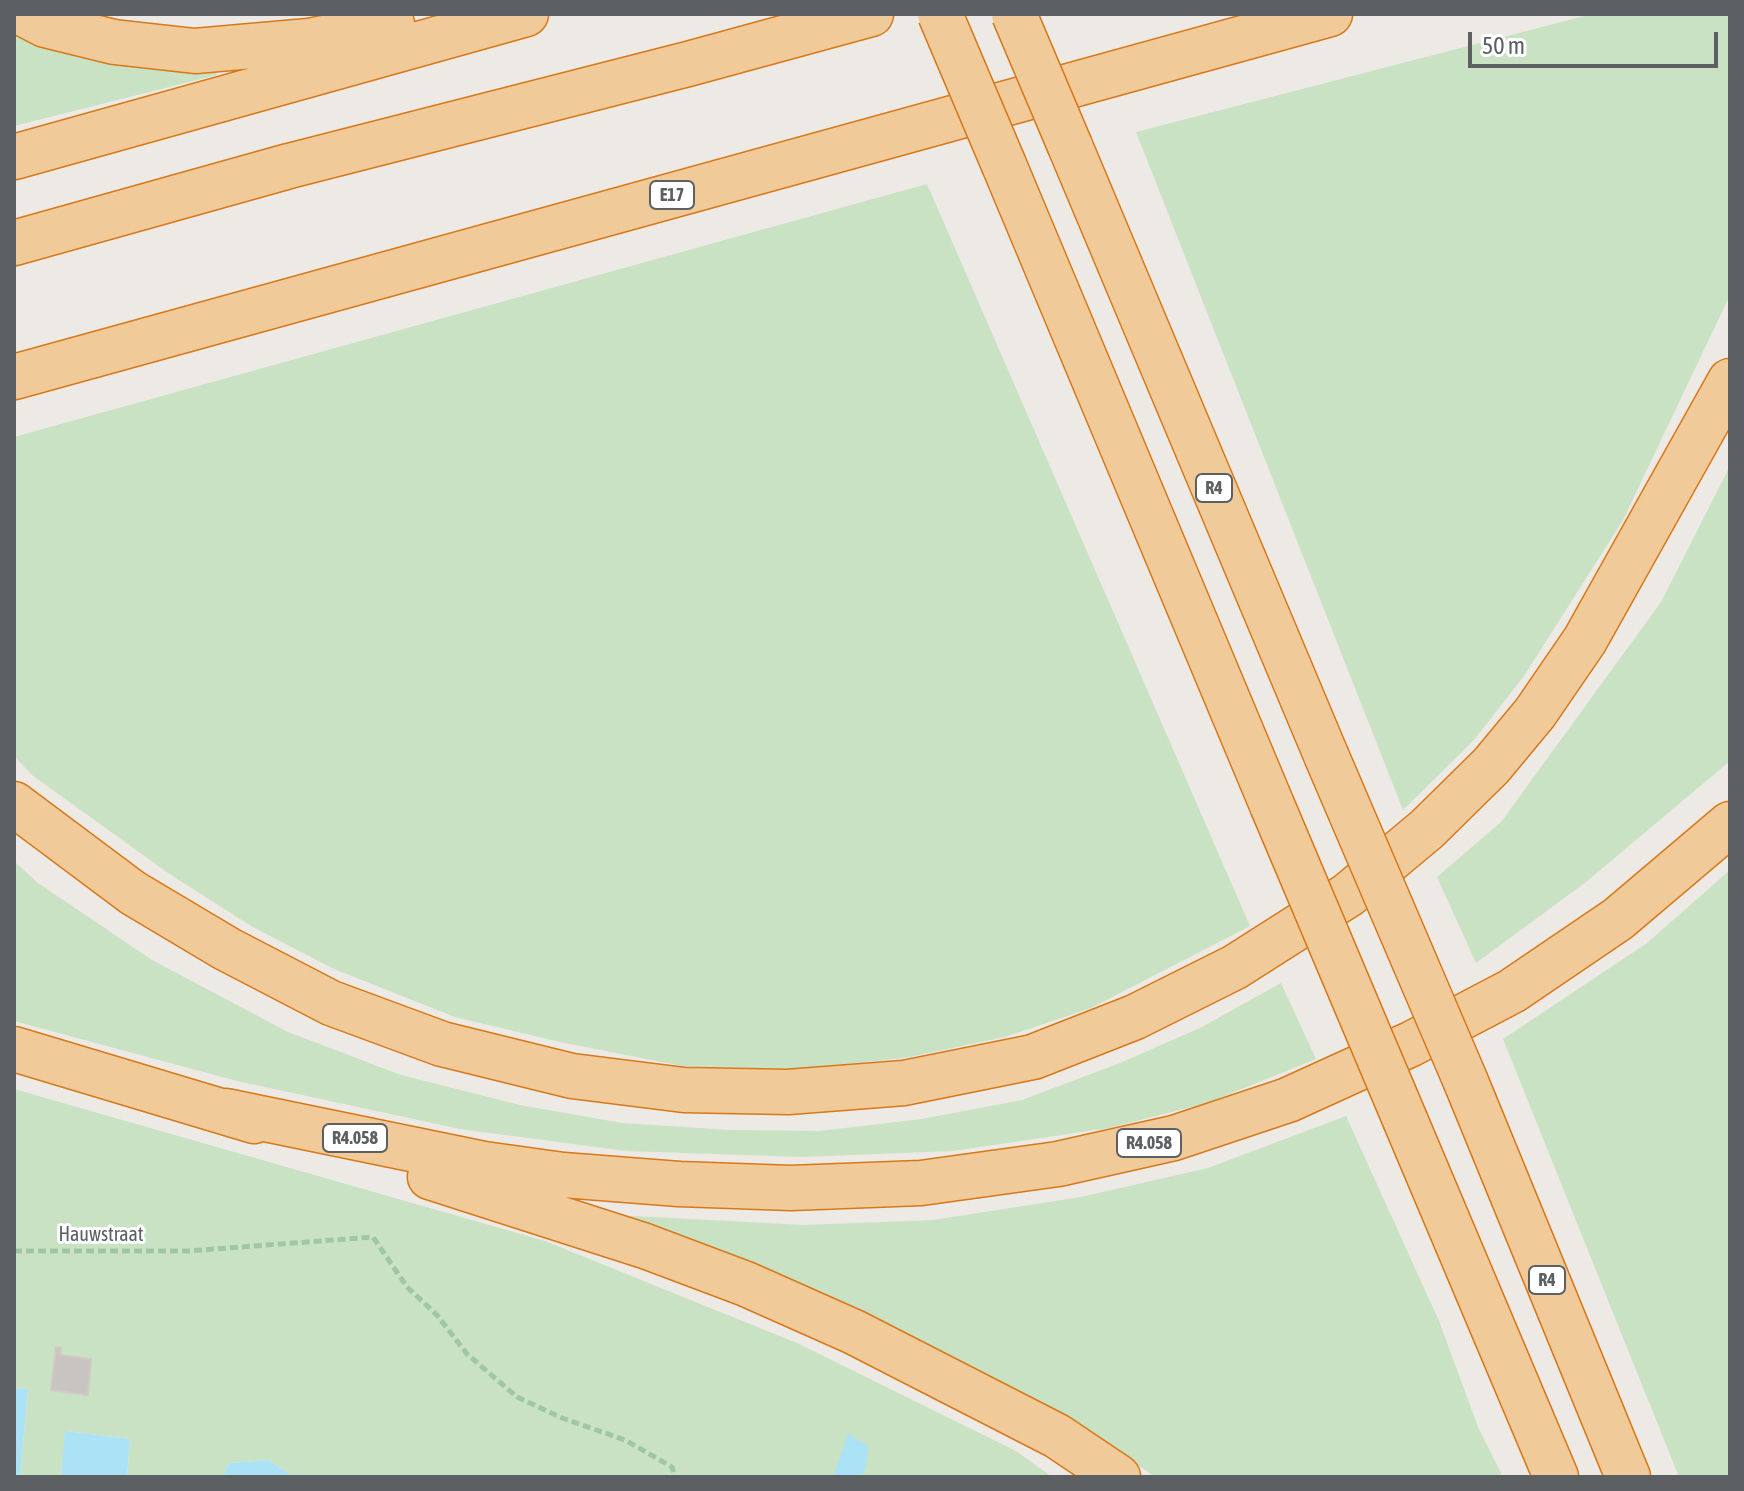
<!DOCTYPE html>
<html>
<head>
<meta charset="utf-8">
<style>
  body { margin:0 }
  #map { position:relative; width:1744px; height:1491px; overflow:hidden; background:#ede9e4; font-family:"Asap Condensed",sans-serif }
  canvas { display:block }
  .frame { position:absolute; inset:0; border:16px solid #5c6063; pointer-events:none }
  .scale { position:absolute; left:1468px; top:32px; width:250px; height:36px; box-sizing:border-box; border:4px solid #5c6063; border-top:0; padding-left:10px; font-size:24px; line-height:28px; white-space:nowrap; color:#5c6063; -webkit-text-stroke:6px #fff; paint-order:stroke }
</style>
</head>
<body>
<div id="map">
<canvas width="1744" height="1491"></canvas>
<div class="frame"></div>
<div class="scale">50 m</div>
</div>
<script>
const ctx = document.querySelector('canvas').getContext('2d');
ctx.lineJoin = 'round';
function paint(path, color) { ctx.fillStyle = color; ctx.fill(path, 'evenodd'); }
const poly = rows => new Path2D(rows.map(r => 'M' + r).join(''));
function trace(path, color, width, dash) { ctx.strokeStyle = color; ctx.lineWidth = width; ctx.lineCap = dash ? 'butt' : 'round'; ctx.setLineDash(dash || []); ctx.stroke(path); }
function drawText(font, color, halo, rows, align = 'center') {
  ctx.font = font + ' "Asap Condensed",sans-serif'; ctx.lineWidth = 6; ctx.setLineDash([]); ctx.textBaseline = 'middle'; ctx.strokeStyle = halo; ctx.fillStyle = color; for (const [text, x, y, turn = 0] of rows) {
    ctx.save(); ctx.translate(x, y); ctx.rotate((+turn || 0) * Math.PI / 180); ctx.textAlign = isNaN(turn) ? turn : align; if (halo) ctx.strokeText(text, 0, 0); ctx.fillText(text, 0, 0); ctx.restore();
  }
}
const green = poly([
  [1592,14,1730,14,1730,295,1623,520,1524,676,1474,740,1403,810,1136,132],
  [14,28,214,67,217,75,14,126],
  [927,184,1250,926,1091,1008,1005,1037,905,1058,794,1069,682,1066,560,1042,455,1017,334,969,251,926,168,873,32,775,14,756,14,437],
  [1730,466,1730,761,1586,882,1476,963,1437,877,1501,822,1661,602],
  [14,861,38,883,152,960,288,1032,401,1075,520,1105,622,1123,731,1130,819,1131,922,1119,1022,1100,1120,1063,1200,1028,1281,983,1316,1059,1207,1103,1109,1128,953,1151,802,1157,626,1151,460,1129,237,1081,14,1021],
  [1730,870,1730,1477,1679,1477,1503,1039,1647,943],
  [14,1089,545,1241,797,1343,1016,1451,1052,1477,294,1477,268,1460,229,1463,223,1477,127,1477,130,1439,66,1431,61,1477,20,1477,28,1389,14,1388],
  [1346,1116,1439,1321,1478,1427,1503,1477,1155,1477,1087,1429,959,1361,871,1319,615,1215,804,1225,933,1220,1081,1197,1208,1168]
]);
const water = poly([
  [14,1388,28,1389,20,1477,14,1477],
  [65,1431,130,1439,127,1477,61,1477],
  [848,1434,868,1446,866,1467,861,1477,833,1477],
  [268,1460,294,1477,223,1477,229,1463]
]);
const building = poly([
  [56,1347,61,1348,60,1355,91,1359,88,1395,51,1390,56,1347]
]);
const path = poly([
  [14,1251,188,1251,373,1237,407,1287,437,1315,467,1354,517,1397,562,1418,625,1440,672,1467,675,1477]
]);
const highway = poly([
  [24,14,45,25,114,42,195,51,309,41,392,24],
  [1070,146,1326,755],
  [14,157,526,14],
  [1004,165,1272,805],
  [14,243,289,166,688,64,871,14],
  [14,377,1330,14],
  [14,804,133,893,227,949,331,1003,442,1044,572,1076,684,1090,788,1092,904,1083,1033,1057,1135,1017,1235,967,1348,895,1427,829,1491,766,1535,713,1585,640,1730,381],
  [14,1049,254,1121],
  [1466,1082,1628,1477],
  [226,1111,484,1164,563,1175,679,1184,791,1188,921,1183,1058,1164,1174,1138,1288,1100,1411,1044,1512,991,1618,919,1730,824],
  [1406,1122,1556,1477],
  [430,1177,645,1246,746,1284,854,1332,1057,1436,1118,1477]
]);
const highwayBridge = poly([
  [940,14,1004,165],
  [1014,14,1070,146],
  [1326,755,1466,1082],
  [1272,805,1406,1122]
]);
const shields = [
  [672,195,44],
  [1214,488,36],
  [355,1138,64],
  [1149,1143,64],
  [1547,1280,36]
];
const shieldNames = [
  ["E17",672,195],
  ["R4",1214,488],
  ["R4.058",355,1138],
  ["R4.058",1149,1143],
  ["R4",1547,1280]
];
const streetNames = [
  ["Hauwstraat",101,1235]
];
paint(green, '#c9e2c3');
paint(water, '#ace2f5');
paint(building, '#c8c4c1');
trace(building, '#d1cac3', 2);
trace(highway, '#d7791a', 47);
trace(path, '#a0c7a4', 5, [8, 4]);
trace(highway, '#f0ca98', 44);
trace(highwayBridge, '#d7791a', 47, []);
trace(highwayBridge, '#f0ca98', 44);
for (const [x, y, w] of shields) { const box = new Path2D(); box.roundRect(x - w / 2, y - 14, w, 28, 6); ctx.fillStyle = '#fff'; ctx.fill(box); trace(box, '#5c6063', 2); }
drawText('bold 18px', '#5c6063', null, shieldNames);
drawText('20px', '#5c6063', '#fff', streetNames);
</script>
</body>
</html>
